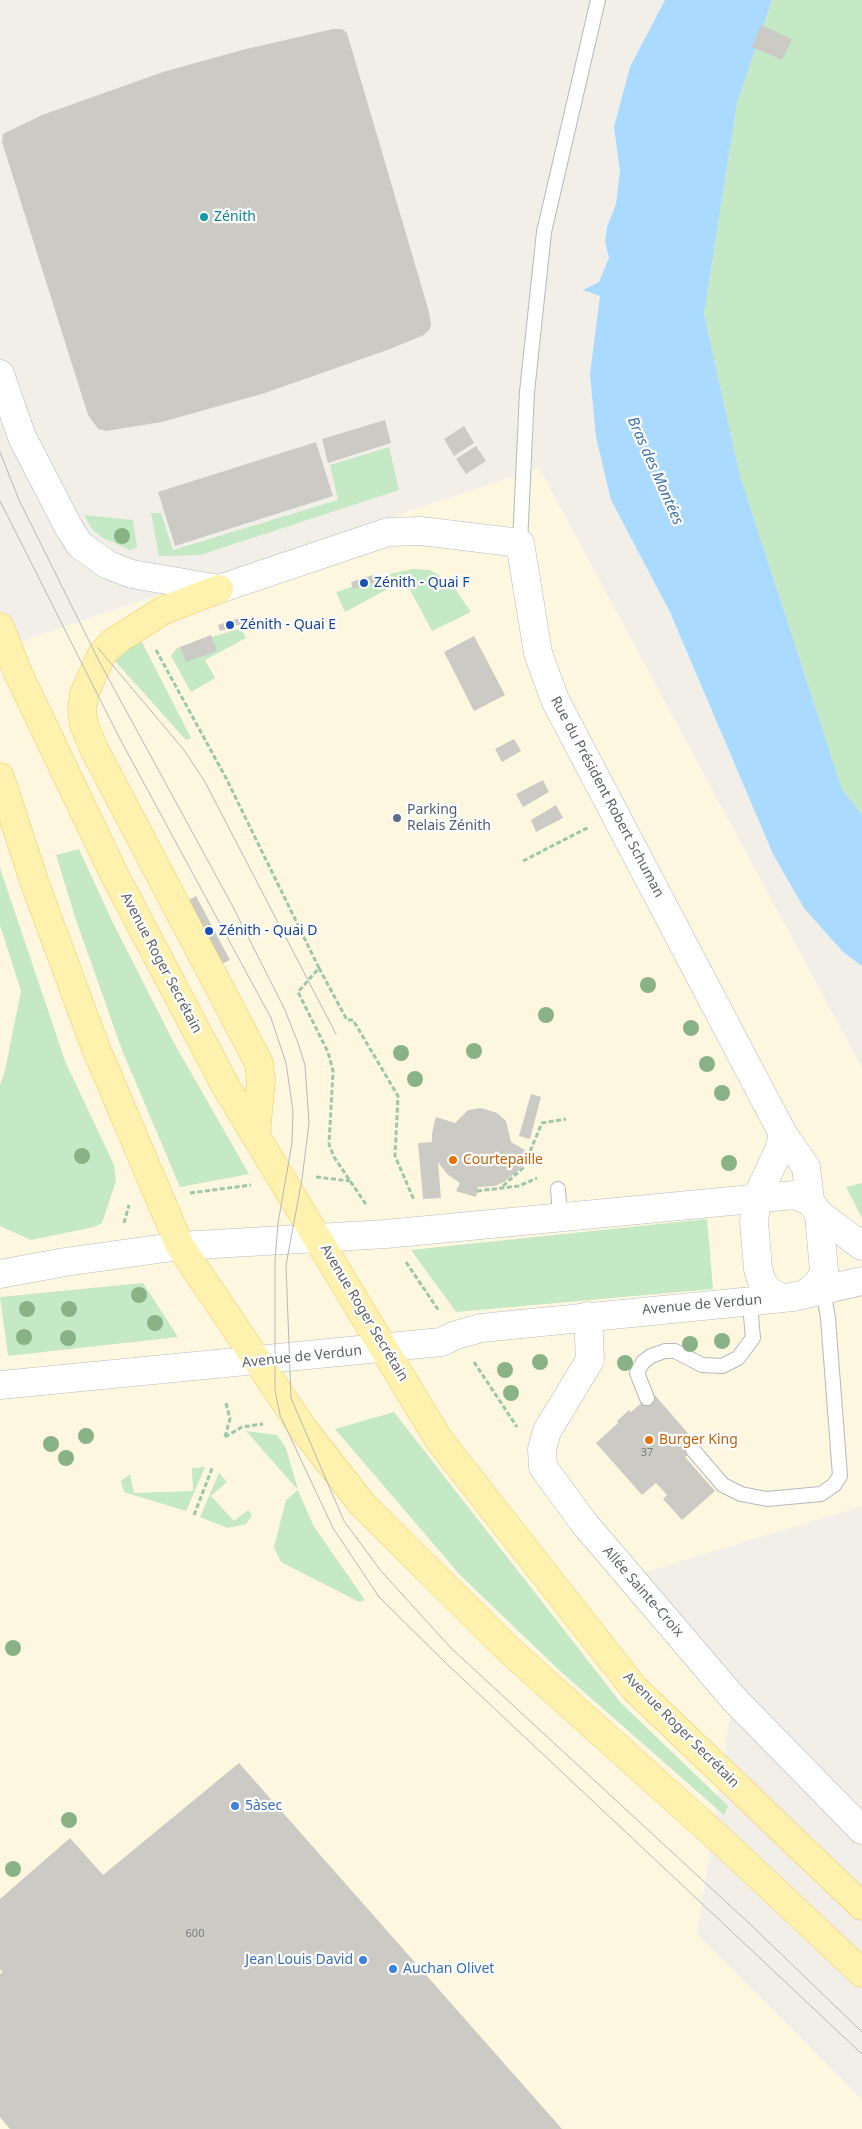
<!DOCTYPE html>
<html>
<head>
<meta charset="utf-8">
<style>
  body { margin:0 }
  canvas { display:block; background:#f1efe8 }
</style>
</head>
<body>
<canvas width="862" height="2129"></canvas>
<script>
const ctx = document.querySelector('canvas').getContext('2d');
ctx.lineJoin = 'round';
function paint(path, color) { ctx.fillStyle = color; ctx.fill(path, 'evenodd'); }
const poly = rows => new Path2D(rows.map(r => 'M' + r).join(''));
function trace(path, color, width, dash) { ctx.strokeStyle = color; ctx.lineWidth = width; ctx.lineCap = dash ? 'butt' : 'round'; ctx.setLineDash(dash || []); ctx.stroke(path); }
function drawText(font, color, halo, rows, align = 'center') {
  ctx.font = font + ' "Noto Sans",sans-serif'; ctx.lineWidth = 4.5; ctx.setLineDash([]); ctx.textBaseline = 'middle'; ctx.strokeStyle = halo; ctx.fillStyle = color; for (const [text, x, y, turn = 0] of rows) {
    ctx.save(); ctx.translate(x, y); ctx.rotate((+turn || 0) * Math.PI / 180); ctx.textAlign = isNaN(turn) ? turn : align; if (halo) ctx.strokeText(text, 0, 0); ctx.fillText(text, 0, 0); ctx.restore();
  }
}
const commercial = poly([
  [539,468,862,1068,862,1506,639,1574,733,1698,697,1934,862,2100,862,2129,0,2129,0,648]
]);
const green = poly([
  [772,0,862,0,862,815,842,789,740,476,704,314,737,103],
  [389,447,399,490,200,555,159,556,151,513,161,513,173,550,338,500,330,465],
  [84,515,133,520,137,547,130,550,103,538,92,529],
  [413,569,430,570,440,576,454,587,471,612,432,631,408,586,399,583,345,612,336,592,394,573],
  [241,628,246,638,205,660,215,678,191,692,171,656,177,648],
  [142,642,191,738,186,740,115,661,131,647],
  [79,849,112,921,173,1041,249,1174,180,1187,122,1050,76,920,56,855],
  [0,868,65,1061,114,1165,116,1181,102,1223,94,1227,31,1240,0,1226,0,1085,5,1070,21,991,0,925],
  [862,1183,862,1218,846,1187],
  [707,1219,713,1289,456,1312,411,1250],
  [143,1283,178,1337,8,1356,0,1297],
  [394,1412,621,1703,728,1806,724,1815,559,1670,460,1575,335,1429],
  [246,1431,277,1435,286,1448,298,1490,313,1525,365,1600,359,1602,281,1562,274,1547,286,1500,298,1490],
  [205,1467,186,1511,124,1492,121,1481,130,1474,134,1493,193,1491,192,1468],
  [219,1473,227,1482,211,1496,234,1521,248,1510,252,1515,246,1524,228,1528,200,1517]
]);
const water = poly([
  [665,0,772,0,737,103,704,314,740,476,842,789,862,815,862,966,843,952,804,908,773,854,670,612,611,500,596,437,590,374,600,296,583,290,599,282,609,258,605,241,607,227,616,204,620,171,614,127,630,67]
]);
const building = poly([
  [761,25,792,39,782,60,752,47],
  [333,29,342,29,347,33,429,312,431,325,429,330,424,335,390,349,265,393,162,422,106,431,98,429,88,415,2,142,3,134,42,115,163,72,242,50],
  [385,420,391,443,328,463,322,439],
  [464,426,474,443,454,456,444,439],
  [316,442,333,496,175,546,158,492],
  [476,446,486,461,466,474,456,459],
  [373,575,375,582,353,589,351,582],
  [239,618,241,624,220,631,218,625],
  [211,635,217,651,186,662,180,647],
  [474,636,505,695,474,711,444,652],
  [514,739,521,751,502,762,495,749],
  [543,780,549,792,523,807,516,794],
  [556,805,563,818,536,832,531,820],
  [196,896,230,960,221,964,187,901],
  [531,1094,541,1097,530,1139,519,1136],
  [481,1108,497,1113,506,1121,511,1142,528,1152,524,1163,518,1171,504,1182,495,1186,478,1187,476,1197,456,1191,460,1183,447,1174,438,1162,441,1198,423,1199,418,1143,432,1142,432,1133,436,1117,455,1123,468,1110],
  [653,1393,699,1446,685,1457,715,1491,682,1520,663,1499,667,1495,656,1483,642,1495,596,1443,618,1423,617,1421,629,1410,631,1412],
  [239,1763,562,2129,10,2129,0,2117,0,1974,3,1972,0,1969,0,1899,70,1838,103,1875]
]);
const path = poly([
  [156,650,226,778,319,968,298,992,328,1052,333,1071,329,1144,334,1157,367,1206],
  [523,861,589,827],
  [319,968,347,1020,353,1020,398,1096,395,1156,414,1200],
  [316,1177,350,1181],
  [503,1186,523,1168,542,1123,566,1119],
  [477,1191,519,1186,537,1178],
  [190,1193,251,1185],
  [124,1223,129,1205],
  [406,1262,439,1311],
  [474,1362,517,1427],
  [225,1437,242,1427,263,1424],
  [225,1437,230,1419,226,1403],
  [194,1515,213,1466]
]);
const lane = poly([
  [520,543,527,392,544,232,598,0],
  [558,1189,560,1217],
  [647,1398,637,1373,643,1362,651,1356,665,1351,675,1351,702,1365,722,1366,738,1358,753,1338,751,1316,753,1307,760,1300],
  [693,1450,723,1485,741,1494,767,1499,821,1494,834,1485,840,1476,828,1318,825,1301,818,1292]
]);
const street = poly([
  [0,374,22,437,69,528,80,545,108,565,132,574,219,589,388,532,421,531,520,543,538,653,555,700,783,1134,806,1167,810,1201],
  [757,1197,779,1150,783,1134],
  [588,1316,590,1360,547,1431,542,1449,543,1467,584,1523,733,1698,862,1830]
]);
const secondary = poly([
  [757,1197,754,1222,758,1269,762,1282,768,1290,780,1298,783,1298],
  [0,1274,65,1262,180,1246,386,1234,794,1195,810,1201,819,1214,862,1246],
  [806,1293,818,1284,824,1271,819,1214],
  [0,1385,441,1342,456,1335,481,1328,793,1297,862,1281]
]);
const primary = poly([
  [219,589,164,610,112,643,102,654,84,694,82,710,84,725,94,749,259,1063,261,1080,256,1134],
  [0,627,18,673,115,876,225,1085,439,1440,634,1688,862,1906],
  [0,777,35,884,95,1046,180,1246,302,1427,362,1504,508,1649,726,1845,862,1973]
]);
const tram = poly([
  [0,452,19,500,99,661,232,905,285,1010,298,1043,305,1065,309,1123,302,1179,286,1265,291,1398,344,1521,381,1571,451,1648,751,1925,862,2032],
  [0,501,120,739,271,1018,286,1063,293,1111,292,1143,278,1223,275,1261,275,1390,280,1415,333,1528,379,1597,448,1665,862,2054],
  [98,648,184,750,205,782,336,1034]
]);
const trees = [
  [122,536],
  [648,985],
  [546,1015],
  [691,1028],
  [474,1051],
  [401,1053],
  [707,1064],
  [415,1079],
  [722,1093],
  [82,1156],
  [729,1163],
  [139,1295],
  [27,1309],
  [69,1309],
  [155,1323],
  [24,1337],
  [68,1338],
  [722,1341],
  [690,1344],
  [540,1362],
  [625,1363],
  [505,1370],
  [511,1393],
  [86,1436],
  [51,1444],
  [66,1458],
  [13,1648],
  [69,1820],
  [13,1869]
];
const markers = [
  [204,217,5,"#0f9aa8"],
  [364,583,5,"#1a4fb4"],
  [230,625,5,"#1a4fb4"],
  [397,818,5,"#5c6f8a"],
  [209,931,5,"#1a4fb4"],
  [453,1160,5,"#e8710a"],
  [649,1440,5,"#e8710a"],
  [235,1806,5,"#3f7fe0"],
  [363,1960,5,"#3f7fe0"],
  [393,1969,5,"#3f7fe0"]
];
const numberNames = [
  ["37",647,1453],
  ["600",195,1934]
];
const cultureNames = [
  ["Zénith",214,217]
];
const transitNames = [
  ["Zénith - Quai F",374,583],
  ["Zénith - Quai E",240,625],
  ["Zénith - Quai D",219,931]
];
const streetNames = [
  ["Rue du Président Robert Schuman",607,797,62],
  ["Avenue Roger Secrétain",161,963,62],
  ["Avenue de Verdun",702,1305,-5],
  ["Avenue Roger Secrétain",364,1313,59],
  ["Avenue de Verdun",302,1357,-6],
  ["Allée Sainte-Croix",643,1592,49],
  ["Avenue Roger Secrétain",681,1730,45]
];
const serviceNames = [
  ["Parking",407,810],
  ["Relais Zénith",407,826]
];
const foodNames = [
  ["Courtepaille",463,1160],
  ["Burger King",659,1440]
];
const shopNames = [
  ["5àsec",245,1806],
  ["Jean Louis David",353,1960,"right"],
  ["Auchan Olivet",403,1969]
];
const waterNames = [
  ["Bras des Montées",655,471,66]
];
paint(commercial, '#fef7e0');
paint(green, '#c5e8c5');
paint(water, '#aadaff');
paint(building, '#cccac5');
trace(lane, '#b5b8bc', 16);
trace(street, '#b5b8bc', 29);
trace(secondary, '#b6babf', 29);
trace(primary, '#f2c960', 29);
trace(path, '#9cc7a9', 3, [5, 2.5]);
trace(lane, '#fff', 14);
trace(street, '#fff', 28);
trace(secondary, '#fff', 28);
trace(primary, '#fff2af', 28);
trace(tram, '#b6b7b8', 1);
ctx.fillStyle = '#89b387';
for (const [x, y] of trees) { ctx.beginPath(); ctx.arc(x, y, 8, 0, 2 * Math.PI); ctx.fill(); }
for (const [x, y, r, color] of markers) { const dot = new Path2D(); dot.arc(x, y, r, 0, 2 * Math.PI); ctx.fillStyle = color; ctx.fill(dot); trace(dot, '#fff', 2); }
drawText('11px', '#7a7d7f', null, numberNames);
drawText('14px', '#0d838f', '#fff', cultureNames, 'left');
drawText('14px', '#164399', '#fff', transitNames, 'left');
drawText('14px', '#5f6368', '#fff', streetNames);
drawText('14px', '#4e5e75', '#fff', serviceNames, 'left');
drawText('14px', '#c56008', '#fff', foodNames, 'left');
drawText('14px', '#366cbe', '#fff', shopNames, 'left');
drawText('italic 15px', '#4174aa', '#fff', waterNames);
</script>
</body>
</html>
